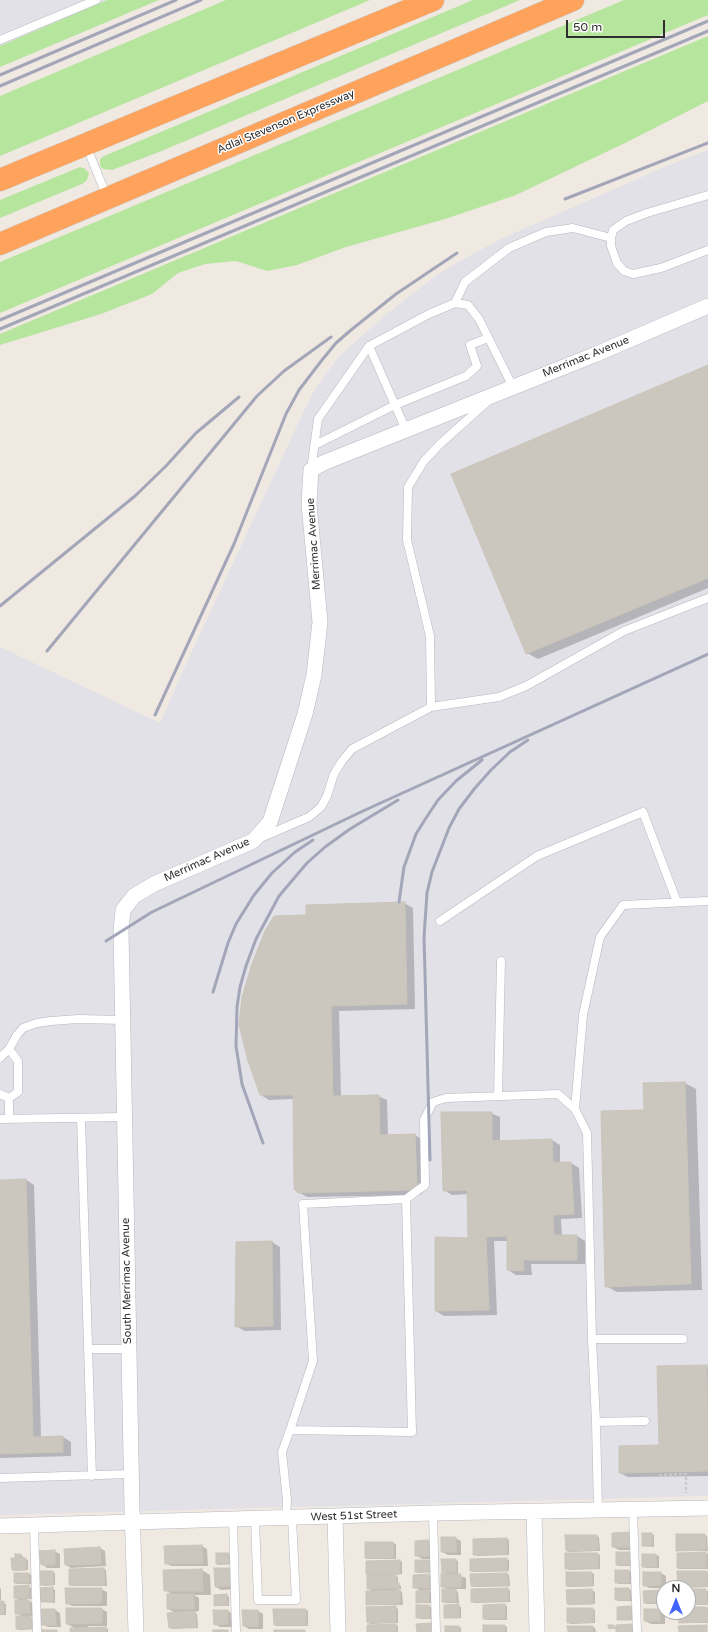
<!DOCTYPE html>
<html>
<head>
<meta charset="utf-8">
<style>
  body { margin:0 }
  #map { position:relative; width:708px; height:1632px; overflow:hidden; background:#efe9e1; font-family:"Varela Round",sans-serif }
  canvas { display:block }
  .north { position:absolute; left:656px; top:1580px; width:40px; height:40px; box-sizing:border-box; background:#fff; border:1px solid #ababab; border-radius:50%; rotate:0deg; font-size:11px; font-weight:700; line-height:16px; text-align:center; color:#2e2e2e }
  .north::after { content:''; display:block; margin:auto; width:14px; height:18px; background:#4264fb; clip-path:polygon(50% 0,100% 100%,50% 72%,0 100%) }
  .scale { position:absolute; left:566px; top:20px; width:99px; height:18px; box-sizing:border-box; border:2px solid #2e2e2e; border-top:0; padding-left:5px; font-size:12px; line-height:14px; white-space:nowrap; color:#2e2e2e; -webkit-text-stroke:3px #fff; paint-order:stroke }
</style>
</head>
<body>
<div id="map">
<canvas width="708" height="1632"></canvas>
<div class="north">N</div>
<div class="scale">50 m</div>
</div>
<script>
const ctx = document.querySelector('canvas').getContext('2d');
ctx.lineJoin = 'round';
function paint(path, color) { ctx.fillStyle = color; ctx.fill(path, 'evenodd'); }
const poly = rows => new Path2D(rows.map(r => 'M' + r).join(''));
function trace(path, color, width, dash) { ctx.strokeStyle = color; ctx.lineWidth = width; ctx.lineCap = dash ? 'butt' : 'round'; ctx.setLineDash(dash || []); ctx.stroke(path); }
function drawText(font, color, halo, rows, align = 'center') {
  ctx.font = font + ' "Varela Round",sans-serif'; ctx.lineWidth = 3; ctx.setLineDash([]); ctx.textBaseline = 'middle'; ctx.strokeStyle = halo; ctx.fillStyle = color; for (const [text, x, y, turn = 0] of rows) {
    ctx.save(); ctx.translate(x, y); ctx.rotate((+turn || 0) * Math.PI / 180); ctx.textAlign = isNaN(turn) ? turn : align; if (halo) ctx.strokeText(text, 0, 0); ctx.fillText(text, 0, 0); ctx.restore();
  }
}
const industrial = poly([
  [0,0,107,0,0,46],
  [708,150,708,1496,0,1515,0,647,160,723,186,664,303,413,314,391,339,356,387,314,438,274,467,257,503,238,667,166]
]);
const green = poly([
  [107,0,159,0,0,67,0,46],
  [226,0,370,0,0,156,0,96],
  [473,0,520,0,159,152,112,170,103,169,100,166,100,159,104,156],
  [624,0,708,0,708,15,0,313,0,262],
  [708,36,708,101,625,143,516,195,445,219,346,247,297,265,267,271,236,261,205,264,178,273,152,294,101,314,0,345,0,334],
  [80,167,84,168,89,173,87,180,82,184,0,218,0,200]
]);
const shadow = poly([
  [708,366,708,588,538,659,527,653],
  [404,903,413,908,415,1009,339,1011,341,1097,378,1096,387,1100,388,1136,415,1135,423,1140,425,1190,420,1195,307,1197,298,1192,294,1099,269,1100,261,1095,307,916],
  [685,1083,696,1089,702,1290,617,1292,606,1286,645,1111,644,1084],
  [491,1113,500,1117,500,1142,552,1140,560,1145,560,1163,571,1163,579,1168,582,1218,561,1219,562,1236,577,1236,585,1241,585,1264,531,1264,532,1275,516,1275,508,1270,508,1241,494,1241,497,1315,444,1316,436,1311,469,1239,468,1194,452,1195,444,1190],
  [26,1180,34,1185,41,1437,63,1437,71,1442,71,1456,0,1458,0,1181],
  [272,1242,280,1247,281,1330,245,1331,236,1326],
  [706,1366,708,1367,708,1476,628,1477,620,1473,660,1446],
  [630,1533,635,1550,619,1550,613,1547],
  [652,1534,654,1535,654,1547,643,1546],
  [677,1535,705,1535,707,1536,708,1551,679,1551,677,1550],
  [597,1536,599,1537,600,1551,569,1552,566,1550],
  [455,1538,461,1541,461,1555,448,1555,442,1552],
  [507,1539,509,1540,509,1555,477,1556,474,1554],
  [428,1541,433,1544,434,1559,422,1559,416,1555],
  [366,1543,393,1543,396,1544,396,1559,368,1559,366,1558],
  [202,1546,207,1549,208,1566,171,1566,166,1563],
  [100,1548,105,1551,106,1566,71,1568,66,1565],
  [54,1551,60,1554,60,1568,47,1568,42,1564],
  [617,1553,633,1566,619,1566,617,1565],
  [705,1553,708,1554,708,1569,680,1569,678,1568],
  [229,1554,231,1555,231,1564,219,1565,217,1564],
  [597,1554,600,1555,600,1569,569,1570,566,1568],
  [20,1555,23,1556,23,1559,28,1560,28,1570,15,1571,13,1570,16,1559],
  [643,1555,656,1555,659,1556,659,1568,646,1568,643,1567],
  [506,1559,509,1560,509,1571,474,1572,471,1571],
  [456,1560,458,1561,458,1575,466,1578,466,1589,453,1589,458,1592,459,1603,445,1603,443,1602,450,1591,442,1586,448,1575,443,1572],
  [400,1561,402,1562,402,1574,393,1575,398,1577,398,1584,401,1586,401,1589,397,1589,402,1592,403,1605,369,1605,367,1604,373,1592,368,1588,371,1576,367,1574],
  [430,1561,432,1562,432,1572,418,1573,416,1571],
  [104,1569,106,1570,107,1586,72,1586,70,1585,70,1570],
  [230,1569,235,1572,235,1589,221,1590,216,1587],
  [202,1570,210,1575,211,1595,194,1595,199,1598,199,1611,194,1612,197,1614,198,1628,172,1629,170,1627,176,1613,168,1609,173,1595,165,1590],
  [628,1571,631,1572,631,1584,618,1584,616,1582],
  [53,1572,55,1573,55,1585,44,1586,41,1584],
  [706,1572,708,1573,708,1587,681,1588,679,1586],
  [592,1573,594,1574,594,1586,570,1587,567,1586],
  [661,1573,666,1576,666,1588,649,1588,644,1585],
  [29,1574,31,1575,31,1584,18,1584,15,1583],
  [507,1574,509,1575,510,1586,474,1587,472,1586],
  [429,1575,434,1579,434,1590,428,1590,431,1592,431,1603,419,1603,417,1602,421,1591,414,1587],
  [28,1586,31,1588,31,1599,26,1599,34,1604,35,1616,29,1616,33,1618,33,1629,20,1630,17,1629,23,1617,16,1613,21,1601,15,1598],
  [0,1588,1,1589,1,1600,0,1600],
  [52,1588,55,1590,55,1603,42,1601],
  [101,1589,107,1592,107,1606,72,1606,67,1603],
  [507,1589,510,1590,510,1602,474,1603,472,1601],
  [616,1589,629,1589,631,1590,632,1601,619,1601,616,1600],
  [592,1590,595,1592,595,1604,570,1605,568,1604,568,1591],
  [688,1590,708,1591,708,1605,688,1605],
  [658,1591,660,1593,660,1604,647,1604,645,1603],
  [227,1595,229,1597,229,1606,217,1606,215,1605],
  [0,1602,6,1604,6,1615,0,1615],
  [458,1605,461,1607,461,1618,448,1618,445,1617],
  [504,1605,507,1606,507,1620,487,1620,484,1619],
  [417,1606,429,1606,431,1607,432,1619,420,1619,417,1617],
  [395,1607,398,1609,398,1623,370,1624,368,1622],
  [631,1607,633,1609,633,1620,621,1620,618,1619],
  [688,1608,708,1608,708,1623,682,1623,680,1622,679,1612,688,1612],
  [102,1609,107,1612,107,1626,88,1626,89,1628,106,1628,108,1629,108,1632,71,1632,75,1628,67,1624],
  [592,1609,595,1610,595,1623,571,1624,568,1622],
  [55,1610,60,1613,61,1627,48,1627,42,1624],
  [306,1610,308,1611,308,1626,277,1626,275,1625],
  [660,1610,665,1613,665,1624,651,1624,645,1621],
  [228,1611,233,1614,233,1627,220,1627,215,1624],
  [258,1611,263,1614,263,1629,249,1629,244,1626],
  [395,1624,398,1626,398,1632,368,1632],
  [632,1625,637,1628,637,1632,617,1632,617,1629,610,1628,614,1626,617,1628],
  [505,1626,507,1627,507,1632,484,1632],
  [459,1627,461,1628,461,1632,446,1632],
  [568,1627,593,1627,595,1628,596,1632,569,1632]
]);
const building = poly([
  [708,365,708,578,526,654,451,474,708,365],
  [405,902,407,1004,331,1006,333,1096,379,1095,380,1135,415,1134,417,1185,412,1190,298,1193,294,1189,293,1095,260,1095,248,1061,239,1025,242,997,252,964,265,931,274,916,306,915,306,905,405,902],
  [685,1082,691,1284,605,1287,601,1111,644,1110,643,1083,685,1082],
  [441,1112,492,1112,492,1141,552,1139,553,1162,571,1162,574,1214,553,1215,554,1235,577,1235,577,1260,523,1260,524,1271,507,1270,507,1236,486,1237,489,1310,435,1311,435,1237,468,1238,467,1190,443,1191,441,1112],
  [26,1179,33,1437,63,1436,63,1452,0,1454,0,1180,26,1179],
  [272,1241,273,1326,235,1327,236,1242,272,1241],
  [707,1365,708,1471,619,1473,619,1446,659,1445,657,1366,707,1365],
  [630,1532,630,1547,612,1547,612,1533,630,1532],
  [642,1533,652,1533,652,1546,642,1546,642,1533],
  [676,1534,705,1534,706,1550,676,1551,676,1534],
  [565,1535,597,1535,598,1550,566,1551,565,1535],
  [441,1537,456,1537,456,1552,441,1552,441,1537],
  [507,1538,507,1554,473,1555,473,1539,507,1538],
  [428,1540,429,1556,415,1556,415,1541,428,1540],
  [365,1542,393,1542,394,1558,365,1558,365,1542],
  [202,1545,203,1563,165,1564,164,1546,202,1545],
  [100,1547,101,1564,65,1565,64,1549,100,1547],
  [55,1550,55,1565,41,1565,39,1551,55,1550],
  [616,1552,631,1552,631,1565,616,1565,616,1552],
  [706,1552,706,1568,677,1568,677,1553,706,1552],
  [216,1553,229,1553,229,1564,216,1564,216,1553],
  [565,1553,598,1553,598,1568,565,1569,565,1553],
  [15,1554,21,1554,21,1558,26,1558,26,1570,12,1570,11,1558,15,1558,15,1554],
  [642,1554,656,1554,657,1567,642,1567,642,1554],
  [507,1558,507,1571,470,1571,470,1559,507,1558],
  [441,1559,456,1559,456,1572,442,1573,441,1559],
  [400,1560,400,1574,366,1574,366,1561,400,1560],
  [415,1560,430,1560,430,1572,415,1572,415,1560],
  [104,1568,105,1585,69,1585,69,1569,104,1568],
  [214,1568,230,1568,230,1586,215,1587,214,1568],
  [202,1569,203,1591,164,1591,163,1570,202,1569],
  [615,1570,629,1570,629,1583,615,1583,615,1570],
  [40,1571,53,1571,53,1585,40,1585,40,1571],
  [677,1571,707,1571,707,1586,678,1587,677,1571],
  [566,1572,592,1572,592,1586,566,1586,566,1572],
  [643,1572,661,1572,661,1585,643,1586,643,1572],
  [14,1573,29,1573,29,1583,14,1583,14,1573],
  [507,1573,508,1586,471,1586,470,1574,507,1573],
  [429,1574,429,1588,413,1588,413,1575,429,1574],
  [441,1574,461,1574,461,1587,441,1587,441,1574],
  [367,1575,396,1575,396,1583,399,1583,399,1588,367,1589,367,1575],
  [29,1585,29,1598,14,1598,14,1586,29,1585],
  [53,1587,53,1602,41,1602,40,1588,53,1587],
  [65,1588,102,1588,101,1603,66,1604,65,1588],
  [508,1588,508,1601,471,1602,471,1589,508,1588],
  [615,1588,629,1588,630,1600,615,1600,615,1588],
  [442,1589,456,1589,456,1602,442,1602,442,1589],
  [592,1589,593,1604,567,1604,566,1590,592,1589],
  [688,1589,706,1589,707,1604,688,1605,688,1589],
  [400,1590,400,1604,366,1605,366,1591,400,1590],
  [429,1590,429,1602,416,1603,416,1591,429,1590],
  [658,1590,658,1603,644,1603,643,1591,658,1590],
  [167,1594,194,1594,194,1609,167,1609,167,1594],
  [227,1594,227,1605,214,1606,214,1595,227,1594],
  [15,1600,29,1600,30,1613,15,1614,15,1600],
  [0,1601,4,1601,4,1614,0,1614,0,1601],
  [459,1604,459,1618,444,1618,444,1605,459,1604],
  [505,1604,505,1619,483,1619,483,1605,505,1604],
  [416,1605,429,1605,430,1618,416,1618,416,1605],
  [396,1606,396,1622,367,1623,366,1607,396,1606],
  [631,1606,631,1620,617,1620,617,1607,631,1606],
  [688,1607,707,1607,708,1622,679,1623,678,1612,688,1612,688,1607],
  [66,1608,102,1608,102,1623,66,1624,66,1608],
  [567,1608,593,1608,593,1622,567,1623,567,1608],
  [41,1609,55,1609,56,1625,41,1625,41,1609],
  [273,1609,306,1609,306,1625,274,1625,273,1609],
  [644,1609,660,1609,660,1621,644,1621,644,1609],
  [213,1610,228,1610,228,1624,214,1625,213,1610],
  [242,1610,258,1610,258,1626,243,1626,242,1610],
  [195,1611,196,1627,169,1628,167,1613,195,1611],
  [16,1616,31,1616,31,1629,16,1629,16,1616],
  [431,1623,431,1632,417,1632,416,1624,431,1623],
  [396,1624,396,1632,367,1632,367,1625,396,1624],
  [632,1624,632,1632,616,1632,616,1625,632,1624],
  [483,1625,505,1625,505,1632,483,1632,483,1625],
  [608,1625,614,1625,614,1628,609,1629,608,1625],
  [707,1625,707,1632,679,1632,678,1626,707,1625],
  [445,1626,459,1626,459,1632,445,1632,445,1626],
  [567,1626,593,1626,593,1632,568,1632,567,1626],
  [106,1627,106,1632,70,1632,70,1628,106,1627],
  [42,1630,57,1630,57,1632,42,1632,42,1630],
  [213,1630,228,1630,228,1632,213,1632,213,1630],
  [274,1630,305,1630,305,1632,274,1632,274,1630]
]);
const path = poly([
  [659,1475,686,1474,686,1493]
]);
const service = poly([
  [0,40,96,0],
  [86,145,107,197],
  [708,195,647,213,626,221,613,230,611,238,611,246,617,263,624,271,633,274,661,268,708,250],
  [455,303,465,282,509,248,546,232,573,228,611,238],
  [406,430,369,346,429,314,455,303,468,305,479,319,513,387],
  [315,445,395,405,466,376,477,366,470,345,488,338],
  [311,470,318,419,369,346],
  [431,707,430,636,407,540,408,487,424,461,440,444,487,402],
  [260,838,309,817,321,807,327,796,334,774,342,761,352,749,431,707,499,697,526,686,624,631,708,598],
  [440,921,537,856,643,812,677,902],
  [0,1058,9,1049,17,1035,23,1028,37,1023,51,1021,78,1019,123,1020],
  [0,1094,9,1098],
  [498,1096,501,961],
  [9,1098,18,1092,18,1061,9,1049],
  [9,1098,9,1119],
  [575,1109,583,1015,600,937,623,905,708,901],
  [81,1118,92,1476],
  [0,1119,124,1117],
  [406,1199,425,1185,424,1120,433,1102,446,1098,558,1094,575,1109,587,1133,592,1339,596,1422],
  [592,1339,683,1339],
  [88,1349,129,1349],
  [0,1478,131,1474],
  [633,1510,637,1632],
  [598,1511,596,1422,645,1421],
  [433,1513,436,1632],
  [286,1518,287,1500,282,1452,290,1430,313,1361,303,1204,406,1199,412,1432,290,1430],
  [233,1519,236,1632],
  [255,1519,258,1600,296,1600,292,1518],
  [34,1525,37,1632]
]);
const minor = poly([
  [534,1512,537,1632],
  [335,1516,338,1632],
  [0,1526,433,1513,708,1508],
  [136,1632,132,1509,121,931,123,910,134,896,154,884,253,841,270,822,305,714,314,675,320,622,309,504,311,470,323,463,594,355,708,306]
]);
const motorway = poly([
  [0,180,433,0],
  [0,244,573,0]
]);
const rail = poly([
  [0,75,176,0],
  [0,86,201,0],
  [565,199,708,143],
  [0,320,708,21],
  [0,329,708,31],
  [0,606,135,496,166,466,196,433,239,397],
  [47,651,257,396,284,371,331,337],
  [155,715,234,544,286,414,299,390,322,360,336,343,351,330,396,294,457,253],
  [399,902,404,867,416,834,426,818,438,800,456,781,482,760],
  [106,941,152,912,363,811,708,654],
  [213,992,228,943,236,924,254,895,272,873,295,852,313,840],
  [263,1143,242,1084,236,1046,237,1007,240,987,246,966,256,939,279,896,307,863,325,847,350,829,398,800],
  [430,1160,424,937,427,893,432,872,449,828,459,809,475,788,491,770,510,752,528,740]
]);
const streetNames = [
  ["Adlai Stevenson Expressway",286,122,-23],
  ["Merrimac Avenue",586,357,-22],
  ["Merrimac Avenue",314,544,-94],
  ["Merrimac Avenue",207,860,-24],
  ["South Merrimac Avenue",127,1281,-91],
  ["West 51st Street",354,1516,-2]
];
paint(industrial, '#e3e1e8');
paint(green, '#b6e59e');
paint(shadow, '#0003');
paint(building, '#cbc7bf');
trace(building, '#cbc5ba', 1);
trace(service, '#b4b7c1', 9);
trace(minor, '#b4b7c1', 16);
trace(motorway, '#c9c9c9', 23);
trace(path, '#c9c9c9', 2.5, [3, 2]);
trace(service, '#fff', 8);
trace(minor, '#fff', 15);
trace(motorway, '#ffa35c', 22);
trace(rail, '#a3a6b8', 3);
drawText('11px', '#2e2e2e', '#fff', streetNames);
</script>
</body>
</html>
